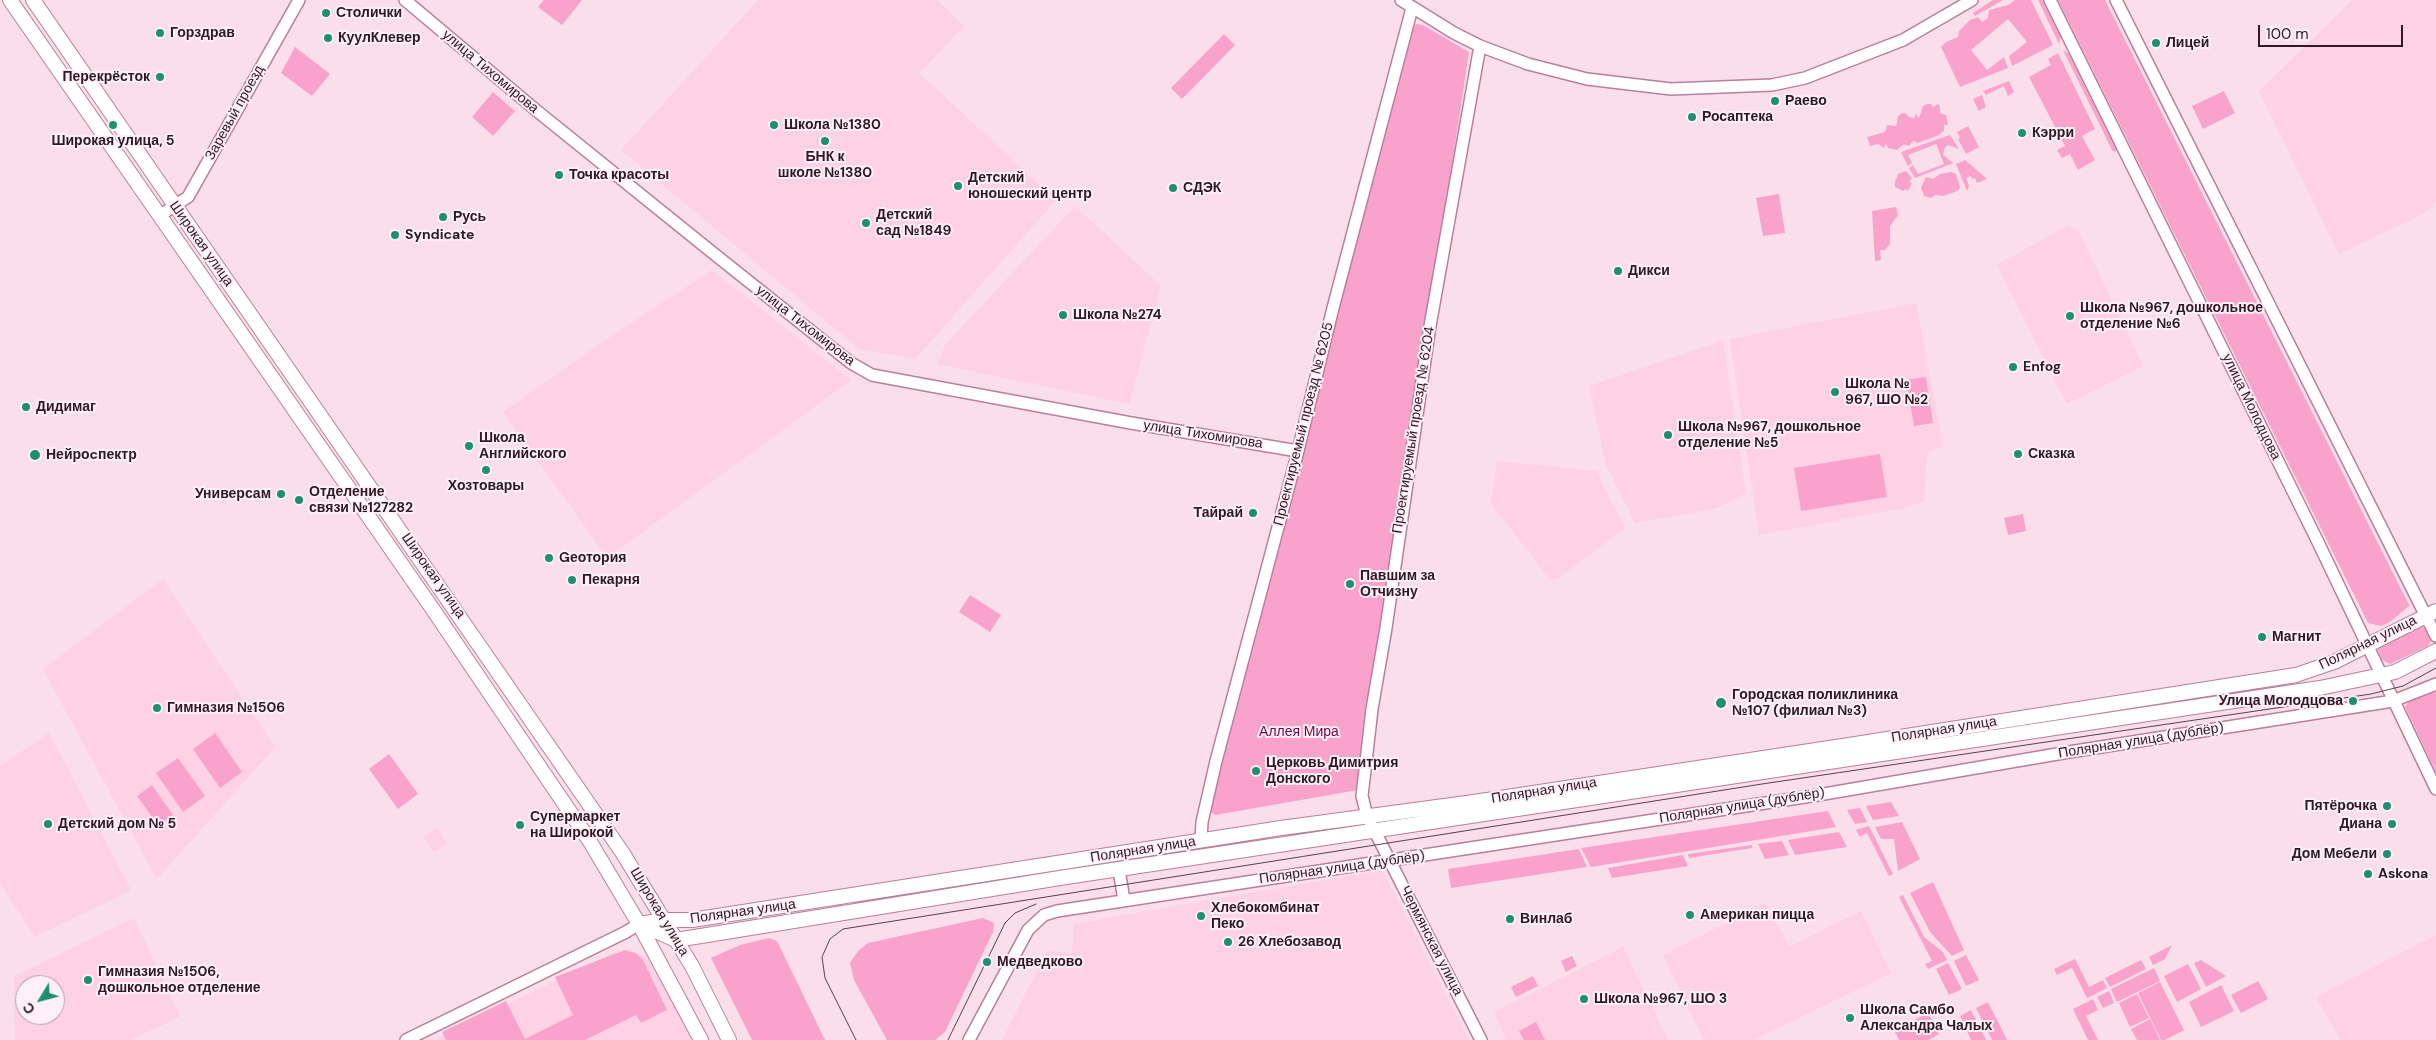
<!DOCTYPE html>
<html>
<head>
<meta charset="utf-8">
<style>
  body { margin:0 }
  #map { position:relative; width:2436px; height:1040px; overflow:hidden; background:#fadeea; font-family:"DM Sans",sans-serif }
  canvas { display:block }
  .north { position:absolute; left:15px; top:975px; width:50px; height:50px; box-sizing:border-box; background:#fef0f6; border:1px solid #ac9aa2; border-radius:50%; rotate:233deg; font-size:14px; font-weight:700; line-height:20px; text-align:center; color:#301824 }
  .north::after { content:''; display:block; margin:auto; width:18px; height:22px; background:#1d9071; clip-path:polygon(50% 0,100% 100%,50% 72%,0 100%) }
  .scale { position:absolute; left:2258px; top:25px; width:145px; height:22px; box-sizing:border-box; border:2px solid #301824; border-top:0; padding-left:6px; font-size:15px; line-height:18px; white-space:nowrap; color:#301824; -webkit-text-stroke:4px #fef0f6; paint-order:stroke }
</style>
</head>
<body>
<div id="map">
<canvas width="2436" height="1040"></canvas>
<div class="north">С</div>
<div class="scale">100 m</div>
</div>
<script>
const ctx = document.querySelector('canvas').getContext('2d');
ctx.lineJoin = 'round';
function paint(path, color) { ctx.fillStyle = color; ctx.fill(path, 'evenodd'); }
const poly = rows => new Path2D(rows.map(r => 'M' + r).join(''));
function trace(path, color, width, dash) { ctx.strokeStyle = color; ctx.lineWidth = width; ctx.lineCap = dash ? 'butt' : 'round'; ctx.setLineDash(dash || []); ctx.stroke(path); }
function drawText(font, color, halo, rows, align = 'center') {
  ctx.font = font + ' "DM Sans",sans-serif'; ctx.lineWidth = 4; ctx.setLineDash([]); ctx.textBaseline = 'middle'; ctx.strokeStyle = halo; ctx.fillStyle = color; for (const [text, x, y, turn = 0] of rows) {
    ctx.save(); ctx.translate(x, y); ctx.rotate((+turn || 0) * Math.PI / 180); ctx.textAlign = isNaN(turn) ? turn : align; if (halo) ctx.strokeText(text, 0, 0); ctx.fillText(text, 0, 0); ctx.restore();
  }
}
const built = poly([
  [758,0,937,0,964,26,919,73,1056,200,915,359,859,349,621,150],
  [2353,0,2436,0,2436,202,2425,213,2339,254,2259,91],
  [1075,206,1161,286,1129,404,938,364,945,345],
  [2068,225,2078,230,2143,366,2067,404,1997,265],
  [712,270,851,380,607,558,503,412,595,347],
  [1916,303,1943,446,1927,453,1924,501,1904,508,1759,535,1730,339],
  [1723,341,1746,493,1717,508,1635,523,1606,465,1589,386],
  [1497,461,1596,471,1625,528,1556,580,1549,579,1491,503],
  [163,579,275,747,157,879,43,669],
  [49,733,131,890,35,937,0,883,0,766],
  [437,828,447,843,434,852,423,837],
  [1382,870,1469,1040,1002,1040,1047,951,1072,953,1074,924],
  [1766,903,1789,947,1861,911,1891,973,1753,1040,1704,1040,1663,955],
  [134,918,180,1017,130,1040,15,1040,14,976],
  [25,985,55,985,55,1015,25,1015],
  [2436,935,2436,1040,2341,1040,2316,997],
  [1623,947,1668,1040,1506,1040,1494,1012],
  [617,951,644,956,657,970,694,1040,434,1040]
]);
const green = poly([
  [544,0,582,0,562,25,538,7],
  [1993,0,2003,0,1975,16,1973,13],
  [2015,0,2031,0,2053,45,2012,66,2009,56,2027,42,2008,19,1971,50,1987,70,2004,57,2008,68,1960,87,1941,47,1946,42,1958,37,1959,31,1970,20,1978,17,1982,22,1988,18,1989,10,2008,5],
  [2038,0,2044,0,2061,36,2059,44],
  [2058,0,2105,0,2408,603,2410,605,2390,622,2381,626,2368,623],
  [1416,24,1423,25,1469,52,1358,790,1215,815,1208,810,1210,803,1412,29],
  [1224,34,1235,45,1182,99,1171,88],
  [295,47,330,74,312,96,281,73],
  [2063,50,2070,54,2117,148,2116,152,2112,150],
  [2058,53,2095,129,2082,136,2095,160,2078,170,2070,154,2062,158,2057,150,2065,146,2029,77,2051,65,2048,59],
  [2009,81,2014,92,2008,96,2004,86,1986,95,1983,91],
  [2224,91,2235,113,2203,129,2192,106],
  [493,92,515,111,493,136,472,117],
  [1982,95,1986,107,1979,111,1973,99],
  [1927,104,1931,104,1933,107,1938,104,1940,106,1940,113,1946,115,1948,125,1944,125,1944,131,1939,135,1918,143,1913,141,1909,146,1904,144,1897,150,1888,148,1886,144,1884,148,1878,144,1870,146,1867,137,1885,132,1887,125,1896,126,1898,116,1902,113,1905,113,1909,117,1914,118,1916,114,1919,118,1923,106],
  [1968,126,1979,147,1966,154,1958,139,1960,138,1957,132],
  [1950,135,1959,149,1948,145,1945,147,1943,155,1953,163,1915,178,1909,168,1913,165,1918,174,1944,164,1936,144,1908,155,1912,163,1908,166,1901,152],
  [1965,160,1987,179,1977,183,1975,178,1972,179,1971,176,1966,178,1969,186,1967,191,1956,164],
  [1906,171,1912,178,1909,182,1912,183,1908,191,1906,189,1903,191,1895,187,1895,182,1898,174],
  [1951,172,1956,174,1959,183,1960,188,1957,191,1943,196,1935,195,1931,198,1924,196,1921,188,1926,177,1933,179,1940,174],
  [1779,194,1785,233,1763,236,1756,198],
  [1896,207,1898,215,1890,226,1890,244,1885,250,1880,250,1881,260,1875,261,1872,211],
  [1926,377,1933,423,1914,426,1906,380],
  [1880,454,1887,497,1801,511,1794,468],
  [2023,514,2026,531,2008,535,2004,518],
  [970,595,1001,615,990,632,959,612],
  [2421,625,2430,635,2431,641,2428,646,2390,664,2382,660,2378,651,2379,647],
  [2436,688,2436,772,2405,707,2409,701],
  [215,733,242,772,220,788,193,749],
  [389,754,418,794,398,809,369,769],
  [178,758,205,796,183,812,156,773],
  [152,785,173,815,158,825,137,796],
  [1891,802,1899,816,1873,820,1866,806],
  [1860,808,1867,822,1855,824,1847,810],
  [1828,811,1836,827,1591,867,1581,848],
  [1902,822,1920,859,1898,871,1894,839,1881,839,1875,827],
  [1869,826,1893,874,1889,876,1867,833,1860,837,1856,830],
  [1839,832,1847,847,1795,855,1788,840],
  [1782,841,1789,855,1765,859,1758,844],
  [1752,845,1752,848,1689,858,1688,854],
  [1579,849,1587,867,1451,888,1448,869],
  [1683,855,1688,866,1612,878,1608,868],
  [1933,882,1964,950,1952,956,1930,932,1910,893],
  [1903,895,1924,937,1943,952,1947,960,1928,969,1925,964,1932,961,1899,897],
  [983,918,994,923,993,932,945,1032,935,1040,887,1040,854,980,850,963,858,951,868,943],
  [769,938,777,941,825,1040,752,1040,711,958,740,945],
  [2172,945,2165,959,2153,965,2149,957],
  [625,950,636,953,643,960,667,1010,641,1023,636,1015,585,1040,446,1040,442,1032,506,1001,525,1039,573,1015,555,977],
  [1966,955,1979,980,1966,986,1954,961],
  [1572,956,1577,966,1566,972,1561,961],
  [2075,959,2089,987,2103,980,2107,988,2087,998,2072,968,2057,975,2054,969],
  [2141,960,2146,969,2110,987,2105,978],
  [2201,960,2226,976,2206,987,2194,963],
  [1948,963,1962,989,1949,995,1936,969],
  [2188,964,2201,989,2177,1002,2164,976],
  [2154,968,2160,981,2117,1002,2111,989],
  [1533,976,1538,986,1516,997,1511,987],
  [2258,981,2268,999,2241,1013,2231,995],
  [2160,982,2184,1030,2165,1040,2161,1040,2138,993],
  [2221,985,2234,1011,2201,1027,2189,1002],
  [2109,991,2114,1003,2103,1008,2097,997],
  [2137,994,2149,1018,2130,1027,2119,1003],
  [2093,999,2098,1010,2086,1016,2098,1040,2088,1040,2073,1009],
  [1988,1002,2007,1040,1992,1040,1976,1008],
  [1971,1010,1986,1040,1971,1040,1960,1016],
  [1928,1013,1939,1034,1928,1040,1899,1040,1894,1030],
  [2150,1019,2160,1040,2137,1040,2131,1029],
  [1536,1022,1545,1040,1524,1040,1519,1031]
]);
const minor = poly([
  [405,0,537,111,713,253,851,363,872,375,1131,423,1298,451],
  [1401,0,1454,33,1480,46,1528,64,1587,79,1671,89,1772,85,1805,78,1903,40,1972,0],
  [2050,0,2317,540,2436,789],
  [2116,0,2436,636],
  [1480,46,1430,326,1386,628,1372,709,1362,796,1367,816,1481,1040],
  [159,216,188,197,299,0],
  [1201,841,1202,822,1216,761,1295,463,1333,308,1412,8],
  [1119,870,1124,900],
  [406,1040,626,932,639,924],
  [969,1040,1028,930,1044,915,1057,911,1818,795,2069,752,2393,701,2436,684]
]);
const major = poly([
  [10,0,434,611,589,840,639,924,701,1040],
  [33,0,622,852,692,966,729,1040],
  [639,924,664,920,692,920,1281,828,1474,802,1849,745,2296,675,2334,662,2436,611],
  [640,924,676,940,1066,877,2320,688,2395,672,2436,651]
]);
const tram = poly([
  [856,1040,825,978,822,957,830,939,843,929,1762,784,2371,694,2403,686,2436,668],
  [948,1040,1005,923,1015,913,1036,904]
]);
const markers = [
  [326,13,5,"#1d9071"],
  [160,33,5,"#1d9071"],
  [328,38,5,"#1d9071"],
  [2156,43,5,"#1d9071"],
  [160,77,5,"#1d9071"],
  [1775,101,5,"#1d9071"],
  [1692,117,5,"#1d9071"],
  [113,125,5,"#1d9071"],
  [774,125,5,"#1d9071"],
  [2022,133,5,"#1d9071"],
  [825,141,5,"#1d9071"],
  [559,175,5,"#1d9071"],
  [958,186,5,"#1d9071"],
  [1173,188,5,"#1d9071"],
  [443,217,5,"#1d9071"],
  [866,223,5,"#1d9071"],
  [395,235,5,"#1d9071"],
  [1618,271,5,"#1d9071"],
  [1063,315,5,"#1d9071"],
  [2070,316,5,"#1d9071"],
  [2013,367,5,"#1d9071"],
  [1835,392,5,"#1d9071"],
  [26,407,5,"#1d9071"],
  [1668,435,5,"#1d9071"],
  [469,446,5,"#1d9071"],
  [2018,454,5,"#1d9071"],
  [35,455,6,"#1d9071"],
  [486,470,5,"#1d9071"],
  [281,494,5,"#1d9071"],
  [299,500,5,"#1d9071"],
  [1253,513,5,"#1d9071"],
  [549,558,5,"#1d9071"],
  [572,580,5,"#1d9071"],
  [1350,584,5,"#1d9071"],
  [2262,637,5,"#1d9071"],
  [2353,701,5,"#1d9071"],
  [1721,703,6,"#1d9071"],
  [157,708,5,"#1d9071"],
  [1256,771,5,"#1d9071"],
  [2387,806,5,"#1d9071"],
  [48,824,5,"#1d9071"],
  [2392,824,5,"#1d9071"],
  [520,825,5,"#1d9071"],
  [2387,854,5,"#1d9071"],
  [2368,874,5,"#1d9071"],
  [1690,915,5,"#1d9071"],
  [1201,916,5,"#1d9071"],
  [1510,919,5,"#1d9071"],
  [1228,942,5,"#1d9071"],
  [987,962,5,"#1d9071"],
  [88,980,5,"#1d9071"],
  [1584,999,5,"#1d9071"],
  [1850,1018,5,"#1d9071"]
];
const poiNames = [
  ["Столички",336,13],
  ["Горздрав",170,33],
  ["КуулКлевер",338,38],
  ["Лицей",2166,43],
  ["Перекрёсток",150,77,"right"],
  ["Раево",1785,101],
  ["Росаптека",1702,117],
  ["Школа №1380",784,125],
  ["Кэрри",2032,133],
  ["Широкая улица, 5",113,141,"center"],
  ["БНК к",825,157,"center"],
  ["школе №1380",825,173,"center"],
  ["Точка красоты",569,175],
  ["Детский",968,178],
  ["юношеский центр",968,194],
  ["СДЭК",1183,188],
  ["Детский",876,215],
  ["сад №1849",876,231],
  ["Русь",453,217],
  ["Syndicate",405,235],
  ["Дикси",1628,271],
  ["Школа №967, дошкольное",2080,308],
  ["отделение №6",2080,324],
  ["Школа №274",1073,315],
  ["Enfog",2023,367],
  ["Школа №",1845,384],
  ["967, ШО №2",1845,400],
  ["Дидимаг",36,407],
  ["Школа №967, дошкольное",1678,427],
  ["отделение №5",1678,443],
  ["Школа",479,438],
  ["Английского",479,454],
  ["Сказка",2028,454],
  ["Нейроcпектр",46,455],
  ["Хозтовары",486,486,"center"],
  ["Отделение",309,492],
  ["связи №127282",309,508],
  ["Универсам",271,494,"right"],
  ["Тайрай",1243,513,"right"],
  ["Gеотория",559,558],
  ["Павшим за",1360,576],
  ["Отчизну",1360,592],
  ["Пекарня",582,580],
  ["Магнит",2272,637],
  ["Городская поликлиника",1732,695],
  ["№107 (филиал №3)",1732,711],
  ["Улица Молодцова",2343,701,"right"],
  ["Гимназия №1506",167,708],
  ["Церковь Димитрия",1266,763],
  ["Донского",1266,779],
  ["Пятёрочка",2377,806,"right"],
  ["Супермаркет",530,817],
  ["на Широкой",530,833],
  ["Детский дом № 5",58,824],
  ["Диана",2382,824,"right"],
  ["Дом Мебели",2377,854,"right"],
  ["Askona",2378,874],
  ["Хлебокомбинат",1211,908],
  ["Пеко",1211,924],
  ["Американ пицца",1700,915],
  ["Винлаб",1520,919],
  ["26 Хлебозавод",1238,942],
  ["Медведково",997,962],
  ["Гимназия №1506,",98,972],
  ["дошкольное отделение",98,988],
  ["Школа №967, ШО 3",1594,999],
  ["Школа Самбо",1860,1010],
  ["Александра Чалых",1860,1026]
];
const streetNames = [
  ["улица Тихомирова",490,72,40],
  ["Заревый проезд",235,113,-61],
  ["Широкая улица",201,244,55],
  ["улица Тихомирова",805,326,38],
  ["улица Молодцова",2251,407,64],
  ["Проектируемый проезд № 6205",1304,424,-76],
  ["Проектируемый проезд № 6204",1414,430,-81],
  ["улица Тихомирова",1203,435,9],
  ["Широкая улица",433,576,55],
  ["Полярная улица",2368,643,-26],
  ["Полярная улица",1944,730,-9],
  ["Полярная улица (дублёр)",2141,741,-9],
  ["Полярная улица",1544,791,-9],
  ["Полярная улица (дублёр)",1742,806,-9],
  ["Полярная улица",1143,850,-9],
  ["Полярная улица (дублёр)",1342,868,-8],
  ["Широкая улица",659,912,59],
  ["Полярная улица",743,912,-8],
  ["Чермянская улица",1431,941,63]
];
const parkNames = [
  ["Аллея Мира",1299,732]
];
paint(built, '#fed1e5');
paint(green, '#f9a3cc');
trace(minor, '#bb7e9b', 14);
trace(major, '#bb7e9b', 16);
trace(minor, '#fff', 11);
trace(major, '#fff', 14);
trace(tram, '#59404c', 1);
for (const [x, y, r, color] of markers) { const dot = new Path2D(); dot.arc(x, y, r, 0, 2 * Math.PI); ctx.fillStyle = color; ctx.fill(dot); trace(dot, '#fef0f6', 2); }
drawText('bold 14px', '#301824', '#fef0f6', poiNames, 'left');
drawText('14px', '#301824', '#fef0f6', streetNames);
drawText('14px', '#6e0647', '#fef0f6', parkNames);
</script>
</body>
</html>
